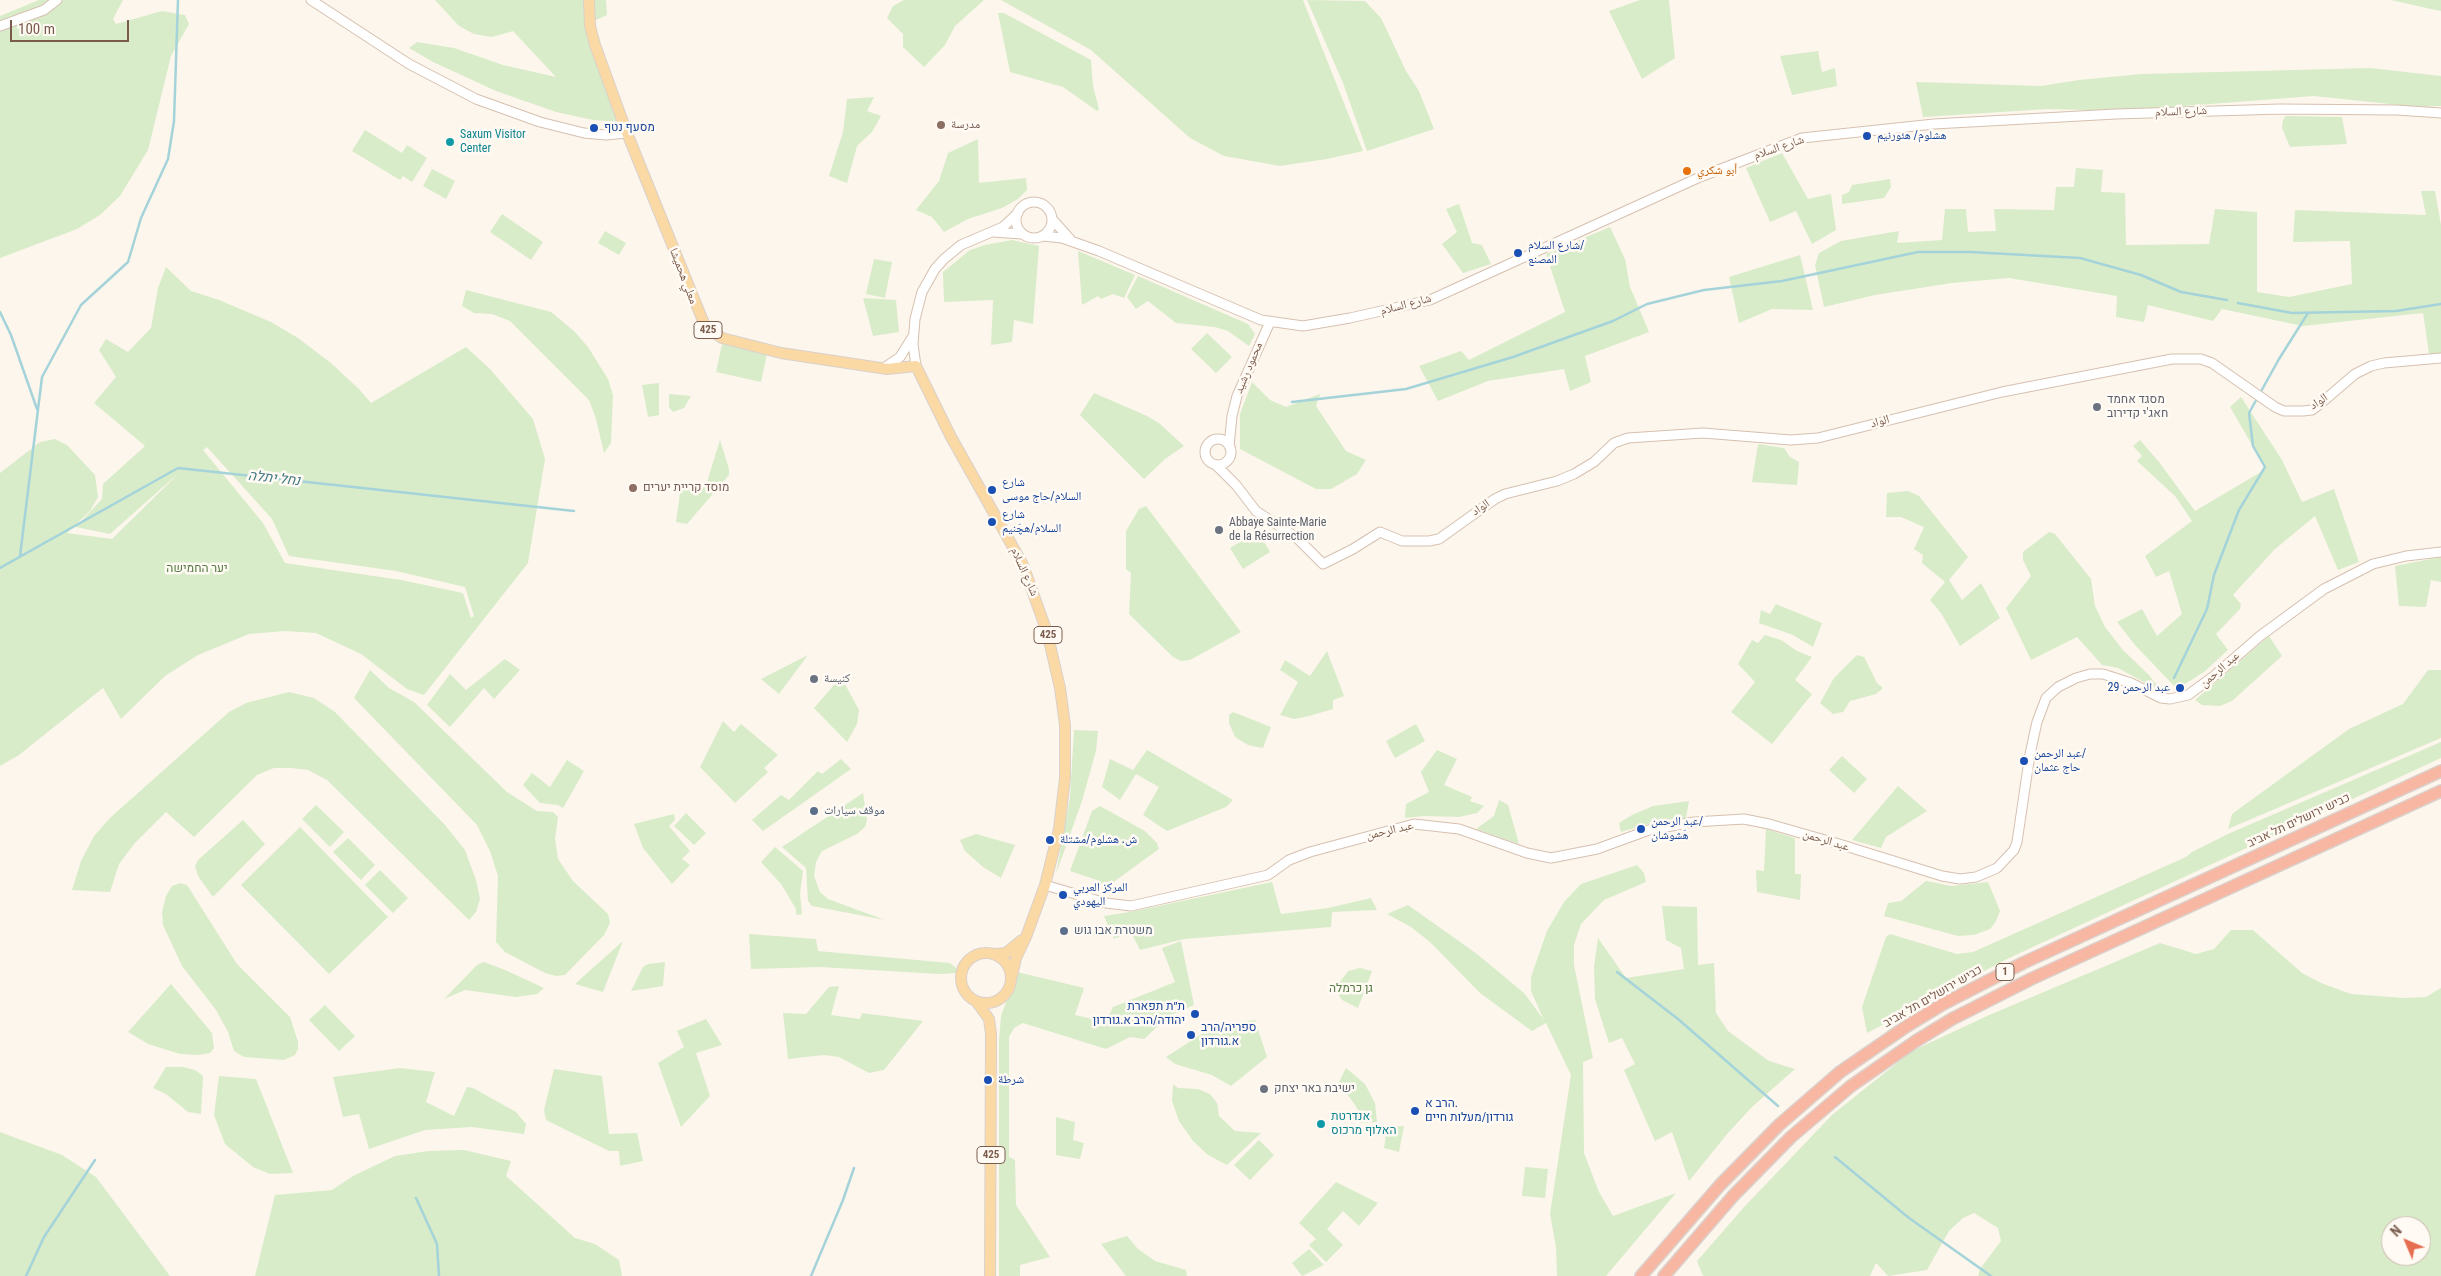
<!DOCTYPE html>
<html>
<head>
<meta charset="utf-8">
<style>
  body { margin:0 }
  #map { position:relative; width:2441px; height:1276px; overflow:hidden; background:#fdf6ec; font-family:"Roboto Condensed",sans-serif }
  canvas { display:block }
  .north { position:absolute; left:2381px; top:1216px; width:50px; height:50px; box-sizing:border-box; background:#fffaf3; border:1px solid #cabbb1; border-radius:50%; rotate:315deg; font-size:14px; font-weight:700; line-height:20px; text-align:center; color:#7a5c4d }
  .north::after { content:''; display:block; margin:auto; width:18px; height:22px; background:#e76f51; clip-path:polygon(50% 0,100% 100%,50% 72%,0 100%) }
  .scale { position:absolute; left:10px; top:20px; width:119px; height:22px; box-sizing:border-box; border:2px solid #7a5c4d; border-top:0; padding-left:6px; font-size:15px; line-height:18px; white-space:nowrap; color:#7a5c4d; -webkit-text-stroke:4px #fffaf3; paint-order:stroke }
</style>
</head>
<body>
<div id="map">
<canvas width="2441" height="1276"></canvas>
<div class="north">N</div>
<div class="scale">100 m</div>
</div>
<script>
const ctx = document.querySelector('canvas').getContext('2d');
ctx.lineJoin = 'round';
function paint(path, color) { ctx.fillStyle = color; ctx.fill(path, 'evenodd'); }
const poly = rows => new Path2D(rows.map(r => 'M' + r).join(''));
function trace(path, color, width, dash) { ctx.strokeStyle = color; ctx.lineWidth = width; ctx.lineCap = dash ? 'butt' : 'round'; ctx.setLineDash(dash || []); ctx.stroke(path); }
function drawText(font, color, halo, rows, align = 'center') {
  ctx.font = font + ' "Roboto Condensed","Noto Naskh Arabic",Heebo,sans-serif'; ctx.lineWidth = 5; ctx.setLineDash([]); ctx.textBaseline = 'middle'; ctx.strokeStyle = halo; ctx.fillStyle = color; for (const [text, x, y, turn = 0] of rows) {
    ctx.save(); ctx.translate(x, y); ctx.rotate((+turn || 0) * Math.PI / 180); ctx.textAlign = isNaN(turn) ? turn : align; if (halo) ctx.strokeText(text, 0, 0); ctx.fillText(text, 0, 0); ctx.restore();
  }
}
const green = poly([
  [39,0,123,0,113,19,116,24,162,11,185,15,189,24,171,56,148,150,120,196,100,215,77,229,0,258,0,16],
  [435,0,606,0,607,15,589,23,618,122,593,120,556,112,496,91,433,62,409,48,417,42,454,48,503,65,556,77,513,31,492,37,474,34,459,26],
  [904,0,984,0,955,26,945,45,924,67,903,47,903,34,887,18,893,6],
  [1001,0,1303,0,1363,151,1327,159,1280,166,1224,156,1190,138,1091,50],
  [1307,0,1365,1,1381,18,1406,71,1419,91,1434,129,1367,151,1343,83],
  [1640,0,1669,0,1675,58,1642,79,1609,11],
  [2391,0,2441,0,2441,11,2431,9],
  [998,13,1004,13,1091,60,1093,86,1099,109,1097,111,1063,87,1010,72],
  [1818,51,1822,72,1835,68,1837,86,1792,95,1780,56],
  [2370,68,2441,76,2441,106,2418,107,2314,96,2120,111,2048,109,1923,117,1916,82,2041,86,2079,80,2141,74],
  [874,97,867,111,881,116,872,132,857,146,847,183,829,176,843,132,847,99],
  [2286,116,2342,117,2347,144,2290,147,2282,128,2283,120],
  [365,130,402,153,407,145,427,158,412,182,403,176,400,180,352,151],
  [978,139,979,183,1026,178,1027,190,1018,199,1002,208,968,219,944,232,932,217,916,210,939,181,948,153],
  [1782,153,1808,199,1831,194,1836,230,1812,244,1796,211,1770,222,1746,168],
  [2076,168,2103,170,2101,192,2125,193,2126,245,2209,244,2215,209,2257,212,2257,292,2289,297,2352,284,2350,241,2293,242,2295,210,2426,215,2421,191,2435,191,2441,225,2441,353,2429,354,2423,313,2303,326,2222,309,2213,321,2148,305,2144,322,2116,317,2117,296,2009,278,1952,283,1875,295,1824,307,1815,265,1819,253,1841,241,1899,231,1897,243,1942,240,1945,209,1966,209,1968,232,1996,231,1994,209,2054,210,2056,187,2074,187],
  [432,169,455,181,446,199,423,186],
  [1890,179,1891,187,1884,198,1842,204,1842,195,1849,192,1852,185],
  [1459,204,1472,243,1482,245,1491,264,1463,273,1442,244,1457,232,1446,209],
  [502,214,543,242,531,260,490,232],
  [1610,227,1625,259,1630,287,1649,332,1585,356,1591,382,1570,391,1564,369,1488,381,1438,401,1419,366,1461,351,1469,360,1565,312,1546,254],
  [605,231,626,243,619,255,598,243],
  [1012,240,1039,246,1033,324,1014,320,1012,342,991,345,993,300,944,302,943,272,970,250,985,245],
  [1078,251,1135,275,1124,298,1113,294,1101,299,1098,296,1082,305],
  [1800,255,1813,310,1772,309,1739,323,1729,277],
  [874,259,892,262,885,298,866,294],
  [166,267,191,291,219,300,271,322,298,338,331,363,359,389,371,403,466,347,490,369,533,419,545,459,528,563,424,695,407,689,361,654,316,633,285,631,249,634,198,655,165,676,121,719,103,688,19,755,0,766,0,473,40,442,55,439,67,445,95,475,98,497,90,511,67,533,112,539,180,472,110,534,76,527,102,499,103,484,145,446,94,403,116,377,99,350,106,339,128,352,151,328,158,288],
  [207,447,272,519,289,556,396,571,465,587,474,616,471,618,463,593,401,580,285,563,263,523,203,450],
  [1138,276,1248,324,1255,334,1249,346,1228,331,1215,327,1176,323,1148,301,1136,309,1127,297],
  [466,290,551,312,574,331,588,347,608,379,613,395,611,443,604,453,596,419,589,400,510,321,492,314,474,313,462,306],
  [863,298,896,300,899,332,873,336],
  [1207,333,1232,357,1216,373,1191,349],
  [722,344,767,354,761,382,716,372],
  [1252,382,1270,400,1286,407,1320,394,1316,406,1346,451,1366,460,1357,474,1331,489,1316,489,1240,449,1240,414],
  [659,383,659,415,648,417,642,385],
  [1094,393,1145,415,1159,423,1184,446,1165,459,1144,479,1080,415],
  [669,394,691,396,684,408,673,412,669,407],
  [2241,397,2282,460,2302,502,2334,489,2359,562,2338,570,2315,516,2274,550,2233,595,2241,604,2240,609,2216,634,2228,650,2204,672,2177,689,2135,645,2117,622,2142,609,2157,636,2182,614,2169,571,2156,577,2145,556,2192,521,2175,496,2137,461,2142,456,2133,446,2140,440,2159,462,2195,511,2266,469,2230,407],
  [720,440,729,469,729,475,687,524,676,522,681,486,707,482],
  [1758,444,1784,448,1790,457,1799,462,1797,485,1752,482],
  [1908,491,1919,496,1968,557,1949,580,1962,600,1981,583,2000,618,1960,646,1941,613,1930,600,1945,582,1922,563,1923,555,1914,549,1924,527,1901,517,1886,517,1887,493],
  [1146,506,1241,632,1190,660,1181,661,1173,657,1129,614,1131,573,1126,569,1126,531,1139,509],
  [1258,531,1270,552,1243,569,1230,548],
  [2049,532,2055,534,2091,579,2095,606,2105,627,2123,650,2149,675,2162,692,2118,668,2102,665,2077,637,2031,660,2006,608,2031,576,2023,560,2023,552],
  [2441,557,2441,582,2431,580,2426,607,2399,606,2395,566],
  [1776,604,1822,623,1813,647,1793,635,1759,623,1761,610,1770,614],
  [1765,635,1781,640,1797,651,1812,657,1795,680,1812,694,1772,744,1731,712,1755,682,1738,664,1752,640,1758,643],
  [2269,636,2282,656,2232,701,2220,706,2202,705,2195,700],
  [1327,651,1344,696,1333,700,1333,709,1309,716,1294,719,1280,715,1298,682,1280,670,1285,660,1310,676],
  [808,655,779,694,761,679],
  [1857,655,1864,657,1877,683,1883,688,1876,694,1850,701,1843,712,1833,714,1820,703,1834,678],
  [505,659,520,670,494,699,484,688,450,727,427,705,450,674,466,690],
  [370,670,389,688,414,702,507,792,537,811,553,812,558,817,555,839,558,859,573,881,608,914,610,923,604,935,565,975,556,976,545,973,505,952,496,942,498,876,490,851,477,825,354,698],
  [2428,670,2441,670,2441,738,2228,829,2232,814,2349,729,2403,704],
  [841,677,859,710,857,724,847,742,814,708],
  [289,692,314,698,335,712,445,825,465,850,476,880,480,899,476,912,469,920,327,780,308,770,291,768,274,768,257,775,194,837,166,812,135,843,119,864,110,892,72,890,81,861,94,836,111,817,229,712,246,703],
  [1233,712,1271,727,1263,748,1248,745,1235,737,1229,723,1229,715],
  [723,721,734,732,741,724,778,755,764,768,768,772,735,803,700,767],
  [1416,724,1425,741,1395,758,1386,741],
  [1074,730,1098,731,1096,751,1082,801,1056,874,1070,797],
  [2441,742,2441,758,2007,959,1867,1033,1862,1007,1886,937,1890,934,1957,954,1973,952,2186,857,2192,852,2228,834],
  [1147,750,1233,800,1226,807,1167,831,1143,815,1159,787,1136,774,1120,800,1102,787,1110,759,1133,770],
  [1437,750,1457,759,1444,785,1472,797,1470,801,1484,806,1477,813,1459,817,1424,816,1405,818,1406,804,1429,792,1421,772],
  [1842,756,1867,779,1854,793,1829,770],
  [841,759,851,769,763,831,752,820,781,795,789,800,818,771,822,774],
  [567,760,584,771,563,808,558,805,540,803,523,785,532,773,550,787],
  [1898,786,1927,811,1886,837,1881,848,1852,840],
  [863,793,867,820,865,827,857,834,822,851,816,862,814,876,820,892,828,899,885,920,812,906,808,901,806,868,782,847],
  [1499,800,1508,805,1519,844,1476,829,1494,816],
  [1689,801,1686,818,1662,820,1621,832,1619,823,1632,815,1653,806],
  [316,805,344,832,330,847,302,819],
  [1100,806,1145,831,1157,843,1159,849,1104,889,1097,880,1070,871,1092,811],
  [686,813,706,833,694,845,674,826],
  [674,814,675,820,669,826,690,851,682,859,690,865,672,884,643,848,634,824],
  [243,820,265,844,213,897,198,876,195,866,198,860],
  [300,827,388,917,329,974,241,885],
  [1766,829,1795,838,1795,874,1801,874,1800,900,1757,892,1756,870,1764,871],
  [976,834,1015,845,1001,878,983,867,965,851,960,840],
  [348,838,375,865,361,880,333,852],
  [775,847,803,871,800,894,802,914,796,915,796,909,781,884,761,862],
  [1637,865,1644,873,1646,882,1604,900,1581,924,1574,945,1574,965,1593,1058,1583,1062,1584,1153,1599,1192,1613,1216,1676,1193,1606,1276,1557,1276,1556,1247,1550,1214,1571,1075,1546,1023,1532,1031,1480,993,1430,942,1411,927,1387,914,1408,905,1477,954,1524,993,1544,1020,1531,991,1531,977,1547,931,1564,902,1581,884],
  [380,870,408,898,393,913,365,885],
  [1926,881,1951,886,1988,882,2000,911,1995,923,1990,929,1974,935,1958,936,1884,916,1888,903,1901,901],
  [1272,882,1281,914,1328,908,1371,898,1377,910,1332,912,1331,927,1184,939,1140,950,1131,932,1114,939,1104,916,1130,912],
  [180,883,187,885,237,964,290,1017,298,1042,298,1049,295,1055,284,1060,244,1057,234,1051,228,1032,216,1010,182,966,163,925,162,912,166,896,172,886],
  [1662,906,1697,907,1698,965,1714,963,1716,1013,1728,1031,1769,1061,1795,1069,1752,1107,1728,1133,1689,1181,1672,1132,1655,1141,1624,1070,1635,1064,1622,1038,1609,1043,1595,999,1594,967,1598,938,1626,978,1684,969,1681,948,1666,940],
  [2231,930,2253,930,2302,973,2321,983,2351,994,2404,998,2426,997,2441,988,2441,1276,1978,1276,1980,1269,2001,1241,1998,1228,1974,1213,1963,1218,1949,1231,1927,1270,1888,1276,1876,1263,1870,1276,1704,1276,1702,1274,1697,1261,1745,1206,1832,1115,1912,1051,1987,1016,2160,943,2196,954,2214,949],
  [2391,1226,2421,1226,2421,1256,2391,1256],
  [749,934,816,939,818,951,950,963,957,969,955,973,940,974,820,967,751,969],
  [623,941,603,992,575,984],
  [1181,941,1194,1005,1169,1016,1144,1039,1130,1037,1106,1049,1023,1023,1014,1028,1009,1037,1009,1157,1015,1160,1016,1205,1050,1257,1020,1265,1020,1276,999,1276,999,1041,1001,1016,1017,972,1084,988,1075,1015,1106,1022,1113,1007,1175,982,1162,948],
  [484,962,505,970,544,988,537,994,516,997,465,990,444,999,477,965],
  [665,962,663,986,631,991,643,967,648,964],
  [1360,968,1372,971,1358,1008,1342,1000,1337,993,1339,983,1348,971],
  [171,984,212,1033,214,1048,210,1053,199,1055,180,1054,148,1044,128,1032],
  [839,986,831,1015,860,1019,862,1013,923,1021,884,1070,869,1073,839,1057,824,1055,788,1059,783,1013,806,1014,829,987],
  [325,1005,355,1036,339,1051,309,1020],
  [706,1019,722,1045,696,1053,710,1096,681,1127,658,1063,684,1047,677,1031],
  [1255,1020,1267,1057,1231,1086,1212,1075,1175,1064,1166,1057,1203,1033,1225,1024],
  [166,1067,183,1067,195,1070,203,1076,201,1114,188,1112,166,1094,153,1088],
  [400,1068,435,1072,426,1102,454,1116,467,1087,473,1088,516,1112,526,1124,524,1134,472,1127,425,1130,369,1149,359,1114,343,1117,333,1077],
  [1346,1068,1365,1084,1375,1103,1377,1122,1360,1123,1359,1112,1355,1105,1347,1094,1337,1086],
  [554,1069,602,1076,609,1134,637,1133,643,1161,620,1166,619,1151,609,1151,546,1120,544,1110],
  [219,1076,256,1079,293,1173,270,1174,253,1167,225,1144,214,1115],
  [1173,1084,1178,1088,1198,1089,1210,1094,1217,1103,1219,1116,1235,1131,1261,1133,1227,1165,1223,1163,1208,1155,1193,1141,1179,1121,1172,1101],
  [1056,1117,1075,1122,1073,1140,1084,1143,1080,1159,1056,1155],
  [1404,1126,1399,1152,1384,1148,1387,1127],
  [0,1132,62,1155,96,1177,170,1276,0,1276],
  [1259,1140,1274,1155,1250,1180,1234,1165],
  [464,1150,511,1161,506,1176,575,1238,595,1244,619,1260,622,1276,255,1276,275,1195,332,1190,353,1176,395,1156,428,1151],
  [1525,1167,1548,1169,1545,1198,1522,1196],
  [1336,1182,1378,1203,1359,1226,1343,1211,1327,1229,1343,1245,1326,1262,1309,1245,1316,1239,1299,1223],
  [1127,1236,1138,1249,1155,1261,1186,1270,1187,1276,1126,1276,1101,1244],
  [1309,1249,1324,1265,1302,1276,1292,1263]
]);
const stream = poly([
  [2238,303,2292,313,2396,311,2441,304],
  [0,312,11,335,37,409],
  [1292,402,1406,389,1513,357,1613,321,1647,304,1704,290,1782,281,1918,252,1970,252,2080,258,2141,275,2181,292,2227,300],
  [20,556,42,377,81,305,128,262,141,218,168,159,174,121,178,0],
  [0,568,178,468,574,511],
  [2174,678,2207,609,2214,575,2239,510,2265,467,2253,446,2249,413,2279,359,2308,313],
  [1617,972,1678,1019,1778,1106],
  [1835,1157,1909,1218,1991,1276],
  [416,1198,437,1244,439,1276],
  [26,1276,44,1237,95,1160],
  [811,1276,843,1200,854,1168]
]);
const secondary = poly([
  [311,0,409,64,476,99,540,122,584,133,606,135,627,133],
  [0,26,44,10,57,0],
  '1016 220a18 18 0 1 1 36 0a18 18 0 1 1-36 0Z',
  [1052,219,1070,239],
  [993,232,1022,234],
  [1043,236,1062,238,1099,251,1261,320,1303,326,1350,318,1430,300,1700,177,1802,138,1934,124,2116,114,2280,109,2397,110,2441,113],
  [916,366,913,344,915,319,922,292,935,269,944,259,961,245,1003,227,1018,213],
  [884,368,900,357,912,338],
  '1205 452a13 13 0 1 1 26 0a13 13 0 1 1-26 0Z',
  [1229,446,1232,416,1237,396,1270,322],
  [1216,465,1236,485,1256,511,1296,537,1323,564,1353,549,1380,532,1402,541,1429,541,1439,539,1495,499,1505,494,1557,481,1574,474,1594,462,1614,443,1628,438,1703,433,1791,440,1818,438,2002,392,2172,359,2201,359,2212,363,2275,407,2284,411,2303,411,2312,410,2320,404,2355,374,2371,366,2384,363,2441,358],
  [1045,885,1106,903,1131,906,1268,875,1289,860,1310,852,1414,824,1459,829,1527,853,1551,858,1597,849,1649,830,1694,822,1744,819,1769,824,1839,844,1942,876,1960,879,1976,877,1997,868,2014,850,2017,842,2030,754,2037,722,2046,698,2058,687,2076,678,2090,674,2103,674,2131,683,2161,698,2170,699,2188,695,2214,676,2260,636,2324,589,2373,564,2406,556,2441,552]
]);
const primary = poly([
  [589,0,590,26,595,45,627,133,705,326,722,338,781,353,887,369,916,366,951,437,1023,565,1047,632,1060,688,1065,725,1065,778,1059,829,1045,885,1026,937,1016,958,1012,976],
  '961 978a25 25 0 1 1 50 0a25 25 0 1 1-50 0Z',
  [995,954,1006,953,1022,940],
  [976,1001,989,1019,991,1034,990,1276]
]);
const highway = poly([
  [1641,1276,1720,1185,1779,1125,1840,1072,1907,1026,1943,1004,2023,963,2441,771],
  [1664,1276,1733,1196,1791,1137,1851,1086,1916,1041,1952,1019,2031,979,2441,791]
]);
const markers = [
  [941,125,5,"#8d6e63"],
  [594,128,5,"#1a4fb4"],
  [1867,136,5,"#1a4fb4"],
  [450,142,5,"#0f9aa8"],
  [1687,171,5,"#e8710a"],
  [1518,253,5,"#1a4fb4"],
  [2097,407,5,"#6b7280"],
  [633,488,5,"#8d6e63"],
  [992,490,5,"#1a4fb4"],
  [992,522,5,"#1a4fb4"],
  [1219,530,5,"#6b7280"],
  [814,679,5,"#6b7280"],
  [2180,688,5,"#1a4fb4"],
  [2024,761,5,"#1a4fb4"],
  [814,811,5,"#5c6f8a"],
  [1641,829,5,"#1a4fb4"],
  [1050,840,5,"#1a4fb4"],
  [1063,895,5,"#1a4fb4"],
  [1064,931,5,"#5c6f8a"],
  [1195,1014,5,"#1a4fb4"],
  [1191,1035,5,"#1a4fb4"],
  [988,1080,5,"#1a4fb4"],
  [1264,1089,5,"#6b7280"],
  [1415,1111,5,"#1a4fb4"],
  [1321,1124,5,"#0f9aa8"]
];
const shields = [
  [708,330,28],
  [1048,635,28],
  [2005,972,18],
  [991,1155,28]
];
const shieldNames = [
  ["425",708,330],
  ["425",1048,635],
  ["1",2005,972],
  ["425",991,1155]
];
const streetNames = [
  ["شارع السلام",2181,112,-2],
  ["شارع السلام",1779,148,-19],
  ["معلي هحميشا",683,276,69],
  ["شارع السلام",1406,305,-15],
  ["محمود رشيد",1249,368,-67],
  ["الواد",2319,402,-34],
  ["الواد",1880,422,-16],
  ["الواد",1481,508,-34],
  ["شارع السلام",1024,572,66],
  ["عبد الرحمن",2220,670,-41],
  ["כביש ירושלים תל אביב",2299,821,-25],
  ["عبد الرحمن",1390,831,-13],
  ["عبد الرحمن",1826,841,17],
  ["כביש ירושלים תל אביב",1933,997,-30]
];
const educationNames = [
  ["مدرسة",951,125],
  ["מוסד קריית יערים",643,488]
];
const transitNames = [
  ["מסעף נטף",604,128],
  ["هشلوم/ هئورنيم",1877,136],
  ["شارع السلام/",1528,246],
  ["المصنع",1528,260],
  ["شارع",1002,483],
  ["السلام/حاج موسى",1002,497],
  ["شارع",1002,515],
  ["السلام/هچَنيم",1002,529],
  ["عبد الرحمن 29",2170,688,"right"],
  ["عبد الرحمن/",2034,754],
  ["حاج عثمان",2034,768],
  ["عبد الرحمن/",1651,822],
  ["هَشوشان",1651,836],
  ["ش. هشلوم/مشتلة",1060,840],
  ["المركز العربي",1073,888],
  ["اليهودي",1073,902],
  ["ת״ת תפארת",1185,1007,"right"],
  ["יהודה/הרב א.גורדון",1185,1021,"right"],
  ["ספריה/הרב",1201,1028],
  ["א.גורדון",1201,1042],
  ["شرطة",998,1080],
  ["הרב א.",1425,1104],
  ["גורדון/מעלות חיים",1425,1118]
];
const cultureNames = [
  ["Saxum Visitor",460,135],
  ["Center",460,149],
  ["אנדרטת",1331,1117],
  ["האלוף מרכוס",1331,1131]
];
const foodNames = [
  ["أبو شكري",1697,171]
];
const worshipNames = [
  ["מסגד אחמד",2107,400],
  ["חאג'י קדירוב",2107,414],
  ["Abbaye Sainte-Marie",1229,523],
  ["de la Résurrection",1229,537],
  ["كنيسة",824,679],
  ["ישיבת באר יצחק",1274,1089]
];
const parkNames = [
  ["יער החמישה",197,569],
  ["גן כרמלה",1351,989]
];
const serviceNames = [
  ["موقف سيارات",824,811],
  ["משטרת אבו גוש",1074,931]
];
const waterNames = [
  ["נחל יתלה",274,479,6]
];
paint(green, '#d8ecc9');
trace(stream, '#a5d3da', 2.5);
trace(secondary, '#d6c0b0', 11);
trace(primary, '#dad1cd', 12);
trace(highway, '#dad1cd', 14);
trace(secondary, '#fff', 9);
trace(primary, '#fbd9a5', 10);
trace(highway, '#f7b7a3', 11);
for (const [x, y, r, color] of markers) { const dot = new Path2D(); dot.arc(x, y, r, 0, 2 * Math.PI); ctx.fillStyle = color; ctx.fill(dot); trace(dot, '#fffaf3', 2); }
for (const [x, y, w] of shields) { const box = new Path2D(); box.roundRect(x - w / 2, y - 8.5, w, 17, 4); ctx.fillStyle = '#fffaf3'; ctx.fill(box); trace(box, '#7a5c4d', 1); }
drawText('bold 11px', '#7a5c4d', null, shieldNames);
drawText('12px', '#7a5c4d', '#fffaf3', streetNames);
drawText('12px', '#785e54', '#fffaf3', educationNames, 'left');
drawText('12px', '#164399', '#fffaf3', transitNames, 'left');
drawText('12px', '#0d838f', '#fffaf3', cultureNames, 'left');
drawText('12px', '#c56008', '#fffaf3', foodNames, 'left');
drawText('12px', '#5b616d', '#fffaf3', worshipNames, 'left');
drawText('12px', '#537a41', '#fffaf3', parkNames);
drawText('12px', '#4e5e75', '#fffaf3', serviceNames, 'left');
drawText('italic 14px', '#437c86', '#fffaf3', waterNames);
</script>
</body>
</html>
